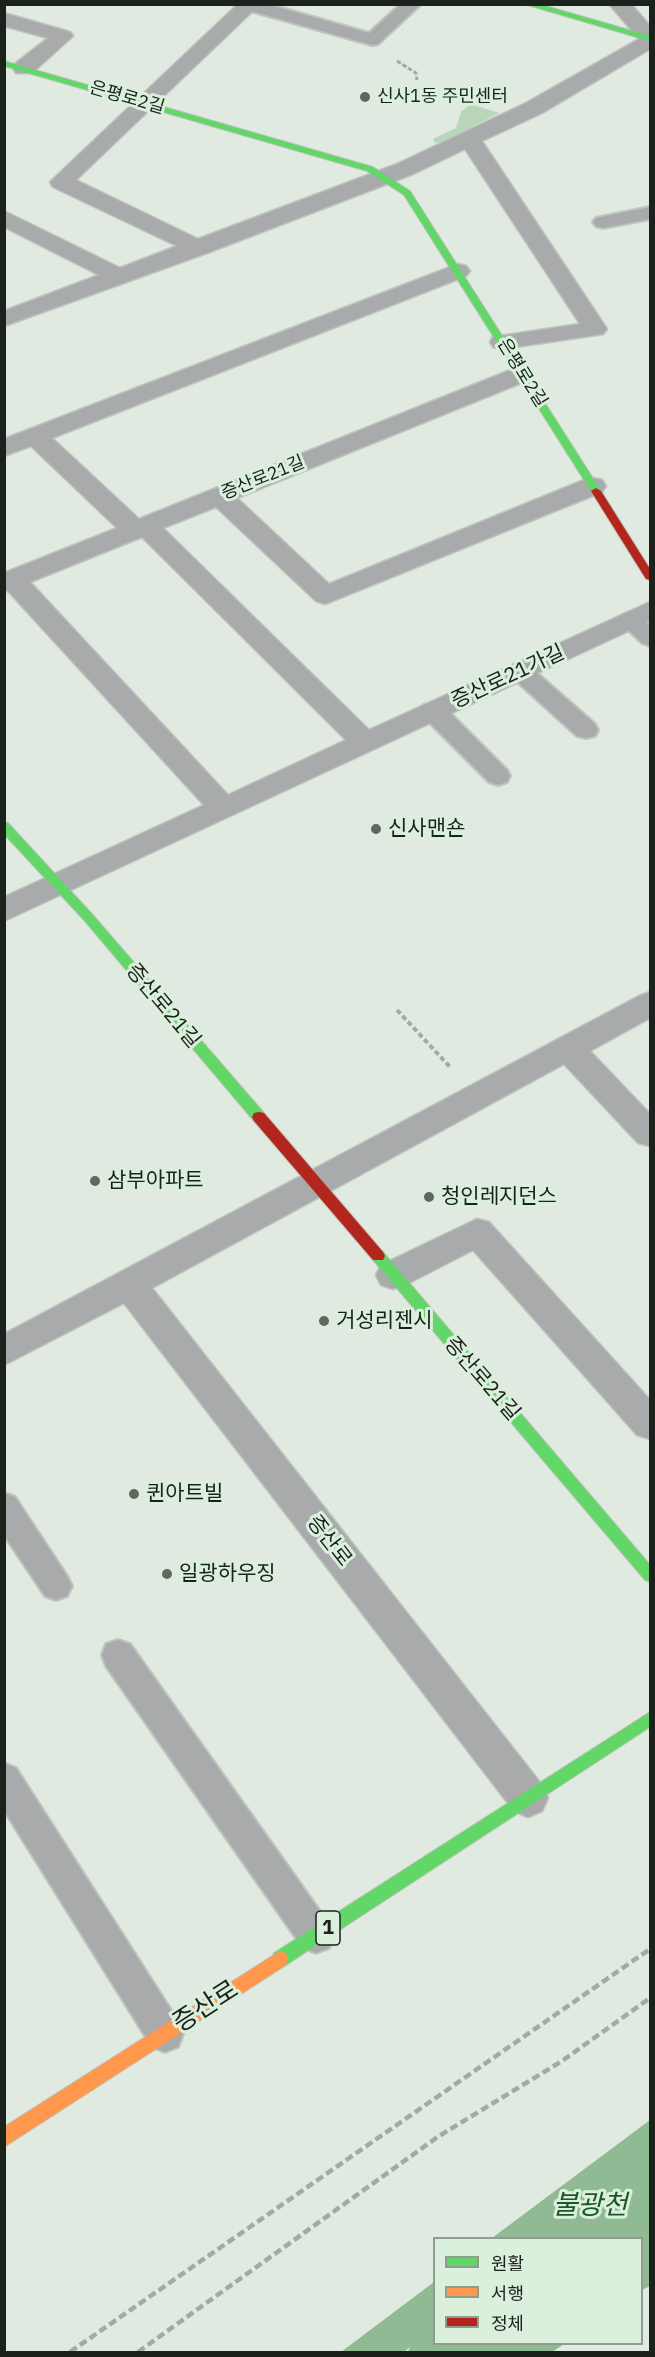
<!DOCTYPE html>
<html>
<head>
<meta charset="utf-8">
<style>
  body { margin:0 }
  #map { position:relative; width:655px; height:2357px; overflow:hidden; background:#e0eae0; font-family:"IBM Plex Sans","Noto Sans KR",sans-serif }
  canvas { display:block }
  .frame { position:absolute; inset:0; border:6px solid #1b211b; pointer-events:none }
  .legend { position:absolute; left:433px; top:2237px; width:210px; height:108px; box-sizing:border-box; background:#dbefdd; border:2px solid #8e9d8f; margin:0; padding:8px 10px; list-style:none; font-size:18px; color:#1b211b }
  .legend li { display:flex; align-items:center; gap:12px; height:30px }
  .legend b { width:30px; border:2px solid #8e9d8f }
</style>
</head>
<body>
<div id="map">
<canvas width="655" height="2357"></canvas>
<div class="frame"></div>
<ul class="legend">
<li><b style="height:8px;background:#63d668"></b>원활</li>
<li><b style="height:8px;background:#ff974d"></b>서행</li>
<li><b style="height:8px;background:#b3261e"></b>정체</li>
</ul>
</div>
<script>
const ctx = document.querySelector('canvas').getContext('2d');
ctx.lineJoin = 'round';
function paint(path, color) { ctx.fillStyle = color; ctx.fill(path, 'evenodd'); }
const poly = rows => new Path2D(rows.map(r => 'M' + r).join(''));
function trace(path, color, width, dash) { ctx.strokeStyle = color; ctx.lineWidth = width; ctx.lineCap = dash ? 'butt' : 'round'; ctx.setLineDash(dash || []); ctx.stroke(path); }
function drawText(font, color, halo, rows, align = 'center') {
  ctx.font = font + ' "IBM Plex Sans","Noto Sans KR",sans-serif'; ctx.lineWidth = 6; ctx.setLineDash([]); ctx.textBaseline = 'middle'; ctx.strokeStyle = halo; ctx.fillStyle = color; for (const [text, x, y, turn = 0] of rows) {
    ctx.save(); ctx.translate(x, y); ctx.rotate((+turn || 0) * Math.PI / 180); ctx.textAlign = isNaN(turn) ? turn : align; if (halo) ctx.strokeText(text, 0, 0); ctx.fillText(text, 0, 0); ctx.restore();
  }
}
const green = poly([
  [470,104,499,113,447,140,435,143,433,139,456,128,461,112]
]);
const water = poly([
  [650,2120,650,2166,626,2183,624,2201,630,2213,639,2219,650,2220,650,2279,642,2286,642,2238,492,2238],
  [434,2282,434,2328,404,2352,341,2352],
  [490,2344,564,2344,552,2352,479,2352]
]);
const river = poly([
  [650,2156,650,2286,642,2290,642,2238,561,2238,578,2195,608,2174,650,2156],
  [434,2303,434,2344,544,2344,540,2352,408,2352,426,2308,434,2303]
]);
const pathFar2 = poly([
  [397,61,416,73,417,80]
]);
const pathFar1 = poly([
  [397,1010,450,1067]
]);
const path = poly([
  [70,2352,650,1949],
  [138,2352,439,2136,562,2061,650,1998]
]);
const lane = poly([
  [237,4,267,4,369,33,401,4,421,4,378,44,372,45,240,8,237,4],
  [650,207,650,219,603,228,596,226,593,222,596,218,650,207],
  [630,612,638,615,650,626,650,646,642,643,618,620,622,615,630,612],
  [521,664,529,666,595,724,598,730,595,736,586,738,577,736,513,678,509,672,513,666,521,664],
  [433,703,442,705,507,770,510,776,507,782,498,785,489,782,424,717,421,711,424,705,433,703],
  [4,1493,15,1497,67,1576,72,1586,67,1596,56,1600,45,1596,4,1535,4,1493],
  [118,1640,130,1644,329,1924,334,1936,329,1948,316,1953,303,1948,106,1666,102,1655,106,1644,118,1640],
  [4,1763,16,1768,178,2021,183,2034,178,2047,165,2052,152,2047,4,1810,4,1763]
]);
const street = poly([
  [238,4,259,5,76,180,198,239,397,164,526,103,639,39,609,4,631,4,650,26,650,49,542,113,482,141,607,329,603,334,502,349,493,347,490,342,493,337,580,324,465,149,413,174,207,253,4,326,4,311,99,275,4,227,4,211,120,268,177,246,53,187,50,182,238,4],
  [4,13,70,32,73,36,32,73,16,73,13,68,16,63,48,38,4,26,4,13],
  [458,264,466,266,470,271,466,276,52,438,139,519,513,369,522,367,531,369,534,374,531,379,237,498,329,584,584,480,593,478,602,480,606,486,602,492,325,604,316,601,216,507,163,528,369,730,650,602,650,621,4,921,4,897,204,805,8,591,4,591,4,573,117,528,31,446,4,456,4,439,458,264],
  [142,537,346,740,228,795,30,582,142,537],
  [650,992,650,1018,590,1051,650,1114,650,1146,638,1143,564,1064,152,1288,542,1785,548,1798,542,1811,528,1817,514,1811,124,1303,4,1365,4,1334,639,996,650,992],
  [477,1219,489,1222,650,1400,650,1439,637,1435,473,1250,405,1285,393,1289,381,1285,376,1275,381,1265,477,1219]
]);
const fast = poly([
  [524,4,539,4,650,36,650,41,524,4],
  [4,61,373,167,410,191,601,491,600,493,592,493,591,491,404,195,367,171,4,66,4,61],
  [4,822,8,823,92,914,264,1113,266,1117,264,1121,254,1121,84,920,4,834,4,822],
  [378,1250,383,1252,650,1565,650,1582,645,1580,373,1260,371,1256,373,1252,378,1250],
  [650,1712,650,1727,286,1965,280,1967,274,1965,272,1959,274,1953,650,1712]
]);
const slow = poly([
  [280,1951,286,1953,288,1959,286,1965,4,2147,4,2127,280,1951]
]);
const jam = poly([
  [596,488,601,491,650,569,650,580,646,579,591,491,596,488],
  [259,1112,264,1113,383,1252,385,1256,383,1260,373,1260,254,1121,252,1117,254,1113,259,1112]
]);
const markers = [
  [365,97,6,"#606760"],
  [376,829,6,"#606760"],
  [95,1181,6,"#606760"],
  [429,1197,6,"#606760"],
  [324,1321,6,"#606760"],
  [134,1494,6,"#606760"],
  [167,1574,6,"#606760"]
];
const farPoinames = [
  ["신사1동 주민센터",377,97]
];
const farStreetnames = [
  ["은평로2길",127,98,16],
  ["은평로2길",522,373,58],
  ["증산로21길",263,478,-22]
];
const shields = [
  [328,1928,24]
];
const shieldNames = [
  ["1",328,1928]
];
const streetNames = [
  ["증산로21가길",508,677,-25],
  ["증산로21길",163,1006,50],
  ["증산로21길",482,1379,49],
  ["증산로",329,1541,52]
];
const poiNames = [
  ["신사맨숀",388,829],
  ["삼부아파트",107,1181],
  ["청인레지던스",441,1197],
  ["거성리젠시",336,1321],
  ["퀸아트빌",146,1494],
  ["일광하우징",179,1574]
];
const nearStreetnames = [
  ["증산로",206,2007,-33]
];
const nearWaternames = [
  ["불광천",590,2206]
];
paint(green, '#b7d6ba');
paint(water, '#90ba94');
paint(river, '#90ba94');
trace(lane, '#bdc5bd', 4);
trace(street, '#bdc5bd', 3);
trace(fast, '#bdc5bd', 2);
trace(slow, '#bdc5bd', 2);
trace(jam, '#bdc5bd', 2);
trace(pathFar2, '#a4a9a7', 3, [4.5, 2]);
trace(pathFar1, '#a4a9a7', 4, [5, 3]);
trace(path, '#a4a9a7', 4.5, [8, 4]);
paint(lane, '#a9aaac');
paint(street, '#a9aaac');
paint(fast, '#63d668');
paint(slow, '#ff974d');
paint(jam, '#b3261e');
for (const [x, y, r, color] of markers) { const dot = new Path2D(); dot.arc(x, y, r, 0, 2 * Math.PI); ctx.fillStyle = color; ctx.fill(dot); trace(dot, '#dbefdd', 2); }
drawText('18px', '#1b211b', '#dbefdd', farPoinames, 'left');
drawText('18px', '#1b211b', '#dbefdd', farStreetnames);
for (const [x, y, w] of shields) { const box = new Path2D(); box.roundRect(x - w / 2, y - 17, w, 34, 4.5); ctx.fillStyle = '#dbefdd'; ctx.fill(box); trace(box, '#1b211b', 1.5); }
drawText('bold 20px', '#1b211b', null, shieldNames);
drawText('21px', '#1b211b', '#dbefdd', streetNames);
drawText('21px', '#1b211b', '#dbefdd', poiNames, 'left');
drawText('26px', '#1b211b', '#dbefdd', nearStreetnames);
drawText('italic 27px', '#1b5827', '#dbefdd', nearWaternames);
</script>
</body>
</html>
